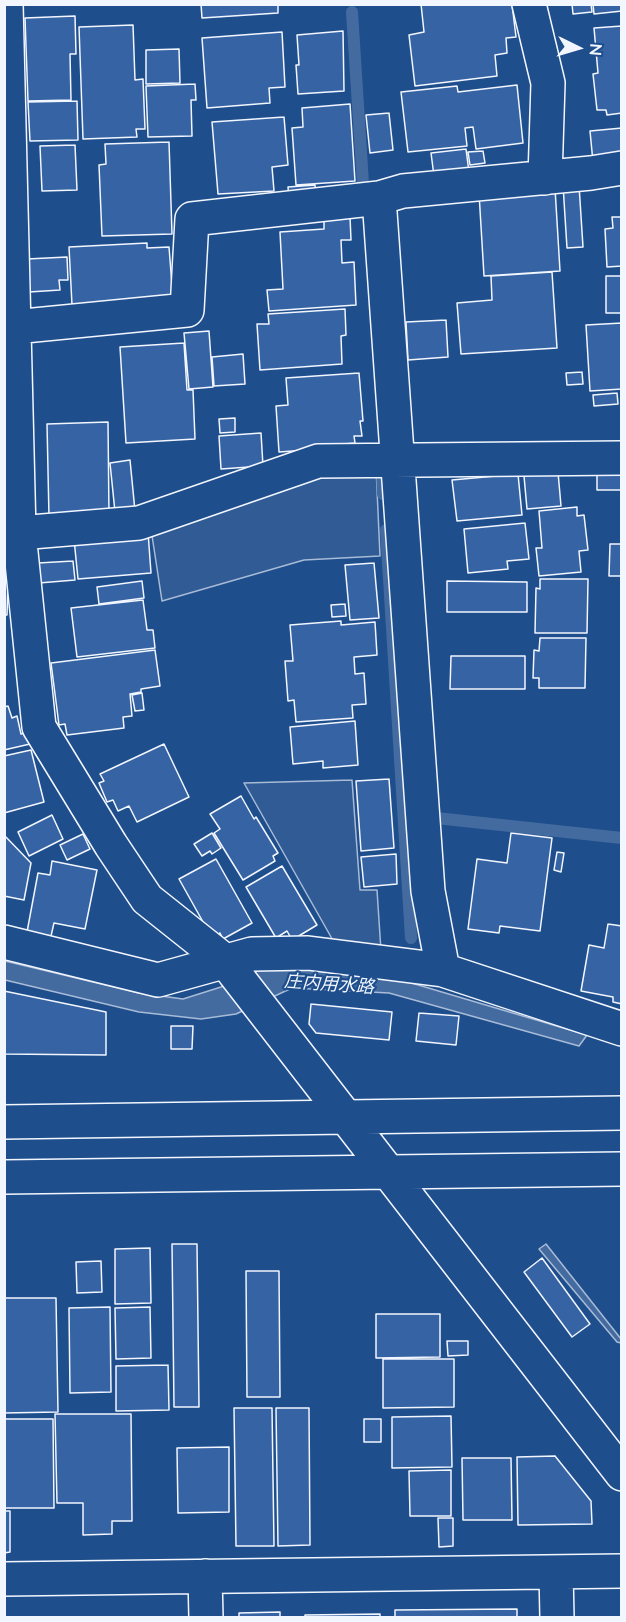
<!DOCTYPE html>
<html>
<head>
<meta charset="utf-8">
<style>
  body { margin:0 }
  #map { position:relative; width:626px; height:1622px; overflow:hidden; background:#1f4e8c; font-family:Lato,sans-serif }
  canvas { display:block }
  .frame { position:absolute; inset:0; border:6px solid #f2f6ff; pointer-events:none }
  .north { position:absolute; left:548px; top:18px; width:60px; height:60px; -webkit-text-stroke:4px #1f4e8c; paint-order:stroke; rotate:95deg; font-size:16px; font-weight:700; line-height:24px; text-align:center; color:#f2f6ff }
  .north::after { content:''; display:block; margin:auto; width:21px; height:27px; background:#f2f6ff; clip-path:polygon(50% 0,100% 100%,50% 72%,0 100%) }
</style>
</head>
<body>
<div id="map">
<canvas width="626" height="1622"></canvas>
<div class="frame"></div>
<div class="north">N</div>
</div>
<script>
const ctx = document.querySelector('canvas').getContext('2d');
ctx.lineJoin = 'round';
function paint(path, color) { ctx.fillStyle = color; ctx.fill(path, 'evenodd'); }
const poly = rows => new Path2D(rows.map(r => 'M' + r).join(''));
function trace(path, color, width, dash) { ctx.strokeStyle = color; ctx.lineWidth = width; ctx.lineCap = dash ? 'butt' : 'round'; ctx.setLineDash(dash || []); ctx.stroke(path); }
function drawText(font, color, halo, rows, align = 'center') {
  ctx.font = font + ' Lato,"Noto Sans JP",sans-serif'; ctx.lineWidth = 4.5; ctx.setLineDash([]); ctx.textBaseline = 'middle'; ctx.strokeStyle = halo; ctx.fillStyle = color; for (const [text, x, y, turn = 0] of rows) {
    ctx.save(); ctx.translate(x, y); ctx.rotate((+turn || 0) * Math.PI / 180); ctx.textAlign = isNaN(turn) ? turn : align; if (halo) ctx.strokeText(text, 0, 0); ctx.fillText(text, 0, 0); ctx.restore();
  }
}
const built = poly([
  [376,467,380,556,304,560,162,601,151,529,318,468,376,467],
  [352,780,360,890,377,890,381,951,335,944,244,783,352,780]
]);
const water = poly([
  [5,961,139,993,183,999,221,987,265,966,398,979,587,1035,579,1046,389,993,292,988,236,1014,201,1019,139,1012,5,980,5,961],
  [546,1244,621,1339,621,1343,617,1342,539,1249,546,1244]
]);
const stream = poly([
  [352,12,363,184],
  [382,470,383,494],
  [386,530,411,938],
  [436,818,622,838]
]);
const building = poly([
  [201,4,278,4,278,13,202,18,201,4],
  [421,4,512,4,516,37,506,38,507,53,495,55,497,76,415,86,409,35,424,32,421,4],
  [572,4,591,4,592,12,573,14,572,4],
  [593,4,622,4,622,11,594,14,593,4],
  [75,16,76,54,70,54,71,100,28,101,25,18,75,16],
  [133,25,135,80,143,79,145,129,136,129,137,137,83,139,79,27,133,25],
  [622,26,622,113,607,115,606,110,597,110,593,74,598,73,594,28,622,26],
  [343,31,344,91,298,94,296,65,299,65,297,35,343,31],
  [282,32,285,87,269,88,270,103,207,108,202,38,282,32],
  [179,49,180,83,146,84,146,50,179,49],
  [195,84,196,100,191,100,192,136,148,137,146,86,195,84],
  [517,85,523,143,476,149,473,127,465,128,467,146,408,152,401,92,457,86,458,92,517,85],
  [77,101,78,140,30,141,28,102,77,101],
  [350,104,355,181,296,185,292,128,303,127,302,108,350,104],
  [389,113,393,150,370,153,366,115,389,113],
  [284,117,288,165,272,167,274,191,218,194,212,122,284,117],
  [622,128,622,159,593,162,590,131,622,128],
  [169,142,172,234,102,236,99,165,106,164,105,144,169,142],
  [75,145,77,190,42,191,40,146,75,145],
  [466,149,469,172,434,176,431,153,466,149],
  [483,151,485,163,470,165,468,152,483,151],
  [315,185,316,198,289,200,288,187,315,185],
  [563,185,579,185,583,247,567,248,563,185],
  [555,188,560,271,484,276,479,193,555,188],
  [350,217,351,240,341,240,342,263,354,262,356,305,269,311,267,290,283,289,280,232,324,229,324,219,350,217],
  [612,217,622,217,622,266,607,267,605,229,613,228,612,217],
  [147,243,147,248,169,247,173,298,72,305,69,247,147,243],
  [67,257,68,280,59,280,60,290,29,292,27,259,67,257],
  [552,272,557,348,461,354,457,303,492,300,491,276,552,272],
  [606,276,622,276,622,313,606,313,606,276],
  [345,309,346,335,341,336,342,364,260,370,257,324,269,324,268,314,345,309],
  [446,320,448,357,408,360,406,322,446,320],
  [622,323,622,389,590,391,586,325,622,323],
  [209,331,213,387,189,389,184,333,209,331],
  [184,343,187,390,193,390,195,439,126,443,120,347,184,343],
  [243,354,245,384,214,386,212,357,243,354],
  [582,372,583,384,567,385,566,373,582,372],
  [359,373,363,421,360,421,362,436,354,436,355,443,321,446,321,449,279,452,276,406,288,405,286,378,359,373],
  [617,393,618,404,594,406,593,395,617,393],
  [235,418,235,432,220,433,219,419,235,418],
  [108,422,109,516,49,517,47,424,108,422],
  [261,433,263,466,221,469,219,436,261,433],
  [130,460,135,511,115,512,110,463,130,460],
  [597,471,622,472,622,490,597,490,597,471],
  [558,472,561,506,527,509,524,476,558,472],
  [518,474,522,515,457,521,452,480,518,474],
  [577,507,577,516,584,515,588,550,579,551,581,572,539,576,536,548,542,548,539,511,577,507],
  [525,523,529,559,507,561,508,569,468,573,464,529,525,523],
  [148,532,151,573,78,579,74,539,148,532],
  [610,544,622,544,622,576,609,576,610,544],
  [73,561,75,580,39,583,38,563,73,561],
  [374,563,379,618,350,620,345,565,374,563],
  [540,579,588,579,587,633,535,633,536,588,540,589,540,579],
  [142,581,144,598,99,604,97,587,142,581],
  [447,581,527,582,527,612,447,612,447,581],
  [4,582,8,582,7,615,4,615,4,582],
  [143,600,147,630,153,630,155,648,77,657,71,608,143,600],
  [345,604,346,616,332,617,331,605,345,604],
  [341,621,341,625,375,622,377,655,354,657,355,674,364,673,366,704,352,705,353,718,296,722,294,700,288,701,285,661,293,661,290,625,341,621],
  [540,638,586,638,585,688,539,688,539,678,533,678,534,650,539,651,540,638],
  [155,650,160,686,141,689,141,692,130,694,132,716,123,717,124,728,67,735,65,724,59,725,51,663,155,650],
  [451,656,525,656,525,689,450,689,451,656],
  [142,693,144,710,135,711,132,695,142,693],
  [8,706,12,718,17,716,21,734,28,732,30,744,4,750,4,707,8,706],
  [355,721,358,765,323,768,323,761,293,764,290,727,355,721],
  [164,744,189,797,137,822,129,806,118,811,113,800,107,802,99,783,104,781,100,774,164,744],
  [31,750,44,802,4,813,4,756,31,750],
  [389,779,394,848,361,851,356,781,389,779],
  [241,796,254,819,256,817,278,853,273,856,275,861,243,880,214,833,220,829,210,814,241,796],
  [52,815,63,839,29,856,18,832,52,815],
  [212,833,221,848,212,854,210,851,202,856,194,844,212,833],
  [511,833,552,838,540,931,500,926,499,933,468,929,477,859,507,863,511,833],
  [83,834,90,849,67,860,60,845,83,834],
  [4,835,31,863,24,900,4,896,4,835],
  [557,852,564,853,561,872,554,870,557,852],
  [396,854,397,884,364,887,361,857,396,854],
  [216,859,252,923,223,939,220,933,212,938,179,879,216,859],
  [52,861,97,870,85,929,54,923,51,936,27,932,38,873,50,875,52,861],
  [282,866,317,925,292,940,287,931,276,938,246,887,282,866],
  [608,924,622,926,622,1004,613,1002,613,997,581,991,589,945,604,948,608,924],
  [4,991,106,1012,106,1055,4,1054,4,991],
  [311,1004,392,1012,389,1040,316,1033,309,1024,311,1004],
  [419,1013,459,1016,456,1045,416,1041,419,1013],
  [171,1026,193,1026,192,1049,171,1049,171,1026],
  [172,1244,197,1244,199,1407,174,1407,172,1244],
  [150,1248,151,1303,115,1304,115,1249,150,1248],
  [542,1258,590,1324,572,1337,524,1272,542,1258],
  [101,1261,102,1292,77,1293,76,1262,101,1261],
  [246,1271,279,1271,280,1397,247,1397,246,1271],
  [4,1298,56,1298,58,1412,4,1413,4,1298],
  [110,1307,111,1392,70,1393,69,1308,110,1307],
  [150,1307,151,1358,116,1359,115,1308,150,1307],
  [376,1314,440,1314,440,1357,376,1358,376,1314],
  [447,1341,468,1341,468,1355,448,1356,447,1341],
  [383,1359,454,1359,454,1407,383,1408,383,1359],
  [168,1365,169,1410,116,1411,116,1366,168,1365],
  [234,1408,272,1408,274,1546,236,1546,234,1408],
  [276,1408,309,1408,310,1545,278,1546,276,1408],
  [55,1414,131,1414,132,1521,112,1521,112,1534,83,1535,83,1503,57,1503,55,1414],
  [451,1416,452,1467,392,1468,392,1417,451,1416],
  [4,1419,53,1419,54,1508,4,1508,4,1419],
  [364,1419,381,1419,381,1442,364,1442,364,1419],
  [229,1447,229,1512,178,1513,177,1448,229,1447],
  [555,1456,591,1501,592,1524,518,1525,517,1457,555,1456],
  [462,1458,511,1458,512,1520,463,1520,462,1458],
  [451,1470,451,1516,410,1516,409,1471,451,1470],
  [4,1511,10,1511,10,1552,4,1553,4,1511],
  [438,1518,453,1518,453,1546,439,1547,438,1518],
  [517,1609,517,1618,395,1618,395,1610,517,1609],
  [280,1612,280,1618,239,1618,239,1613,280,1612],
  [380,1614,380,1618,305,1618,305,1615,380,1614]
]);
const minor = poly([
  [6,4,19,533,39,727,111,845,147,899,225,961,345,1116],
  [529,4,548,83,545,178],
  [379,198,428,891,443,970],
  [14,327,187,310,192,219,379,198,403,191,591,173,622,168],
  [19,533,139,523,318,461,622,458],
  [4,942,158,980,252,954,308,953,443,970,622,1029],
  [556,1572,557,1618],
  [205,1576,206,1618],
  [4,1579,622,1571]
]);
const tertiary = poly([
  [345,1116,622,1474],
  [4,1122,622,1113],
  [4,1177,622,1169]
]);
const waterNames = [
  ["庄内用水路",329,984,4]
];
paint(built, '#305b95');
trace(built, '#a8bbd7', 1.5);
paint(water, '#446ba0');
trace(water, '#a8bbd7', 1.5);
trace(stream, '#446ba0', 12);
paint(building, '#3563a3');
trace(building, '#f2f6ff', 1.5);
trace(minor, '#f2f6ff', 36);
trace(tertiary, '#f2f6ff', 36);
trace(minor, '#1f4e8c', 33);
trace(tertiary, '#1f4e8c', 33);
drawText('italic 18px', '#f2f6ff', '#1f4e8c', waterNames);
</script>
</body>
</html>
